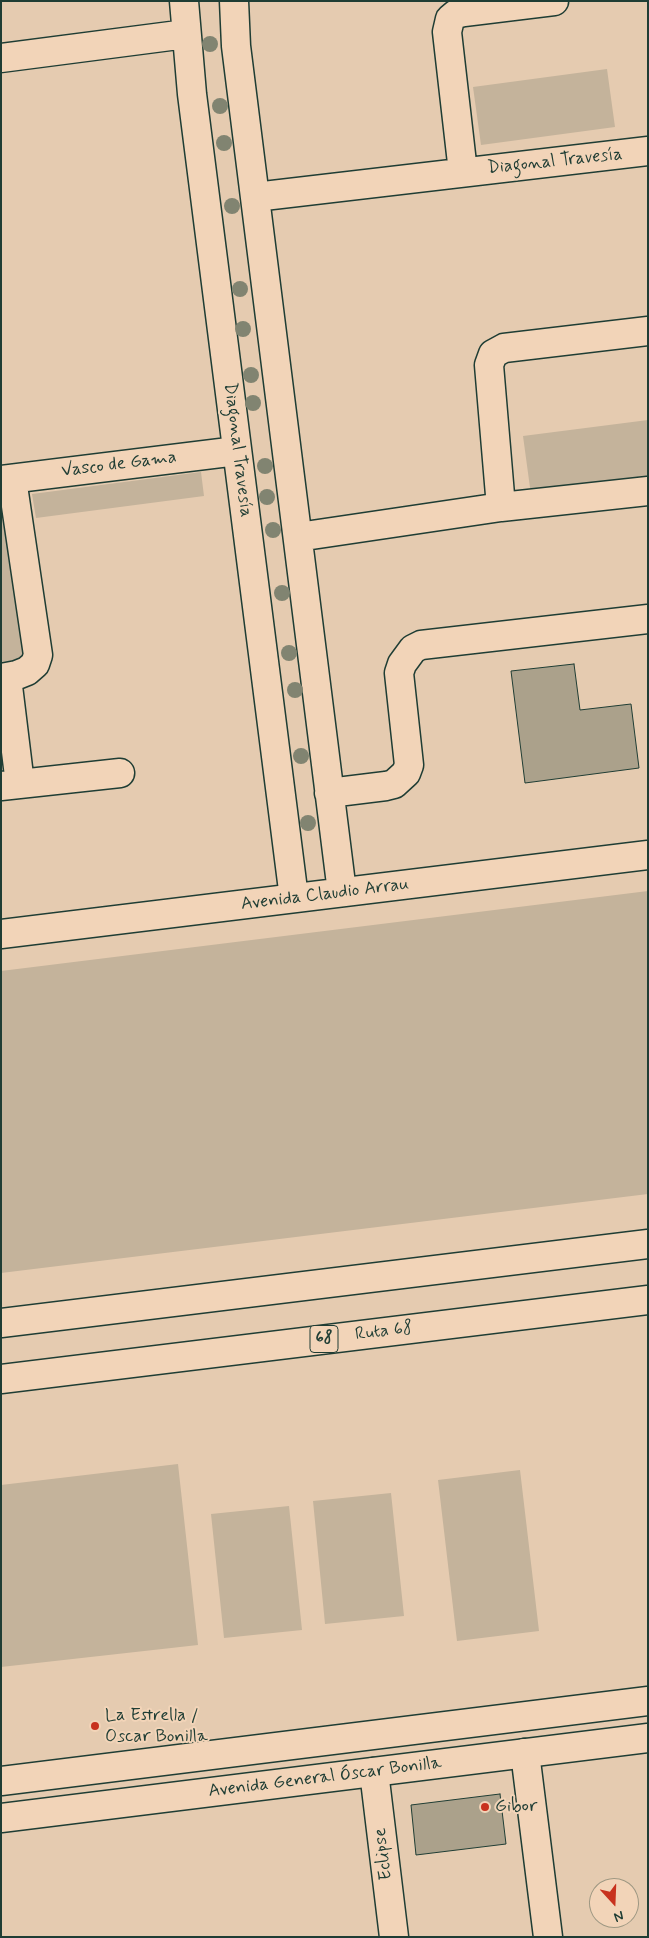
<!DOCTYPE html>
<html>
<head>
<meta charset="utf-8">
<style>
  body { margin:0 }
  #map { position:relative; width:649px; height:1938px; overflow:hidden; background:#e5cbb0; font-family:Mynerve,sans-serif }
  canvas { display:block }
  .frame { position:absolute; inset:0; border:2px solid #1f3d34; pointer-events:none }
  .north { position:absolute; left:589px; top:1878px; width:50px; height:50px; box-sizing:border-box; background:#f2d4b8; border:1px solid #9e9883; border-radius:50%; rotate:160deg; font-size:14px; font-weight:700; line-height:20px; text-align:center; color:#1f3d34 }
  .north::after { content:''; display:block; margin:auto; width:18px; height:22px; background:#c8321e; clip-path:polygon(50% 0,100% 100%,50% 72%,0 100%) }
</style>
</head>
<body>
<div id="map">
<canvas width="649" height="1938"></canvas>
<div class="frame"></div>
<div class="north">N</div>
</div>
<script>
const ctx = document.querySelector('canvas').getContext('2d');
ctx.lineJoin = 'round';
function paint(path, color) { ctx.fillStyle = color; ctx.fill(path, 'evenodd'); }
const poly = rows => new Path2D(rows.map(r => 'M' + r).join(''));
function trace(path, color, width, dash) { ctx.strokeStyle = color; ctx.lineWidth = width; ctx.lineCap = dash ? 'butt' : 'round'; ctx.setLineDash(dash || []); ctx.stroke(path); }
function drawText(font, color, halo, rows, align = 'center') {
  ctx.font = font + ' Mynerve,sans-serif'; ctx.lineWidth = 4; ctx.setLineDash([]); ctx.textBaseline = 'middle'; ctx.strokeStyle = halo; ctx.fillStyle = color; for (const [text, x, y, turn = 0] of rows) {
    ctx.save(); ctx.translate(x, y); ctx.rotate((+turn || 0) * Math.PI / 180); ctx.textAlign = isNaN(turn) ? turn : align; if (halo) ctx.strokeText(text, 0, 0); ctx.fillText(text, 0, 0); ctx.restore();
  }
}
const green = poly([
  [607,69,615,127,481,145,473,87],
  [648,420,648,479,531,495,523,436],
  [201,472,204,496,36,518,32,494],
  [1,491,27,651,22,659,1,667],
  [648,891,648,1194,1,1273,1,971],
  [178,1464,198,1645,1,1667,1,1485],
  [520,1470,539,1631,457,1641,438,1480],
  [391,1493,404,1616,325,1624,313,1501],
  [289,1506,302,1630,224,1638,211,1514]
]);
const building = poly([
  [574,664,580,710,631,704,639,768,525,783,511,671,574,664],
  [500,1794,506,1844,416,1855,411,1805,500,1794]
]);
const minor = poly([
  [184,1,192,94,294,898],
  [234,1,236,46,342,892],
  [1,58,186,34],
  [463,172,447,32,450,19,456,14,464,12,554,1],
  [255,197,648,151],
  [1,480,237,451],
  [501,507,489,365,493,354,504,348,648,331],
  [298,537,501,507,648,491],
  [1,678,17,675,27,671,35,664,38,655,12,479],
  [7,678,20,784],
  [1,786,120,773],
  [329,793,386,786,394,784,406,773,409,765,399,673,402,664,413,649,421,645,648,619],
  [1,934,648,855],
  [525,1753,548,1937],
  [374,1772,394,1937]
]);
const major = poly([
  [1,1781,648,1701],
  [1,1818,648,1738]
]);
const highway = poly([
  [1,1323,648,1244],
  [1,1379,648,1300]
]);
const trees = [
  [210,44],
  [220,106],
  [224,143],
  [232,206],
  [240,289],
  [243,329],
  [251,375],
  [253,403],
  [265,466],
  [267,497],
  [273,530],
  [282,593],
  [289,653],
  [295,690],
  [301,756],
  [308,823]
];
const markers = [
  [95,1726,5,"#c8321e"],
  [485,1807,5,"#c8321e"]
];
const shields = [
  [324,1339,28]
];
const shieldNames = [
  ["68",324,1339]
];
const streetNames = [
  ["Diagonal Travesía",555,162,-6],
  ["Diagonal Travesía",237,450,83],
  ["Vasco de Gama",119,465,-7],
  ["Avenida Claudio Arrau",325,895,-7],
  ["Ruta 68",384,1332,-7],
  ["Avenida General Óscar Bonilla",325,1778,-7],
  ["Eclipse",384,1854,-97]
];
const poiNames = [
  ["La Estrella /",105,1716],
  ["Oscar Bonilla",105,1737],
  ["Gibor",495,1807]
];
paint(green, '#c4b39b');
paint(building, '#aba18b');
trace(building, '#1f3d34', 1);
trace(minor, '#1f3d34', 31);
trace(major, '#1f3d34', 31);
trace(highway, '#1f3d34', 31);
trace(minor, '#f2d4b8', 28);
trace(major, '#f2d4b8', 28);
trace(highway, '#f2d4b8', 28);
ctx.fillStyle = '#818471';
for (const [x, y] of trees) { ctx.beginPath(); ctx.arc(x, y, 8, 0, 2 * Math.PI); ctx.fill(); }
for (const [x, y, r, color] of markers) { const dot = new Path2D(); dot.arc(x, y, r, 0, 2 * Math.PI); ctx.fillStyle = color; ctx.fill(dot); trace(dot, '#f2d4b8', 2); }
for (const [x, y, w] of shields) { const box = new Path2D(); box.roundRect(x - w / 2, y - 13.5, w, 27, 4); ctx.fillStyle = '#f2d4b8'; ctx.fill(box); trace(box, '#1f3d34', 1); }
drawText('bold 16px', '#1f3d34', null, shieldNames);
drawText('18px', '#1f3d34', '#f2d4b8', streetNames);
drawText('18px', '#1f3d34', '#f2d4b8', poiNames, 'left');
</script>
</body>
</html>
